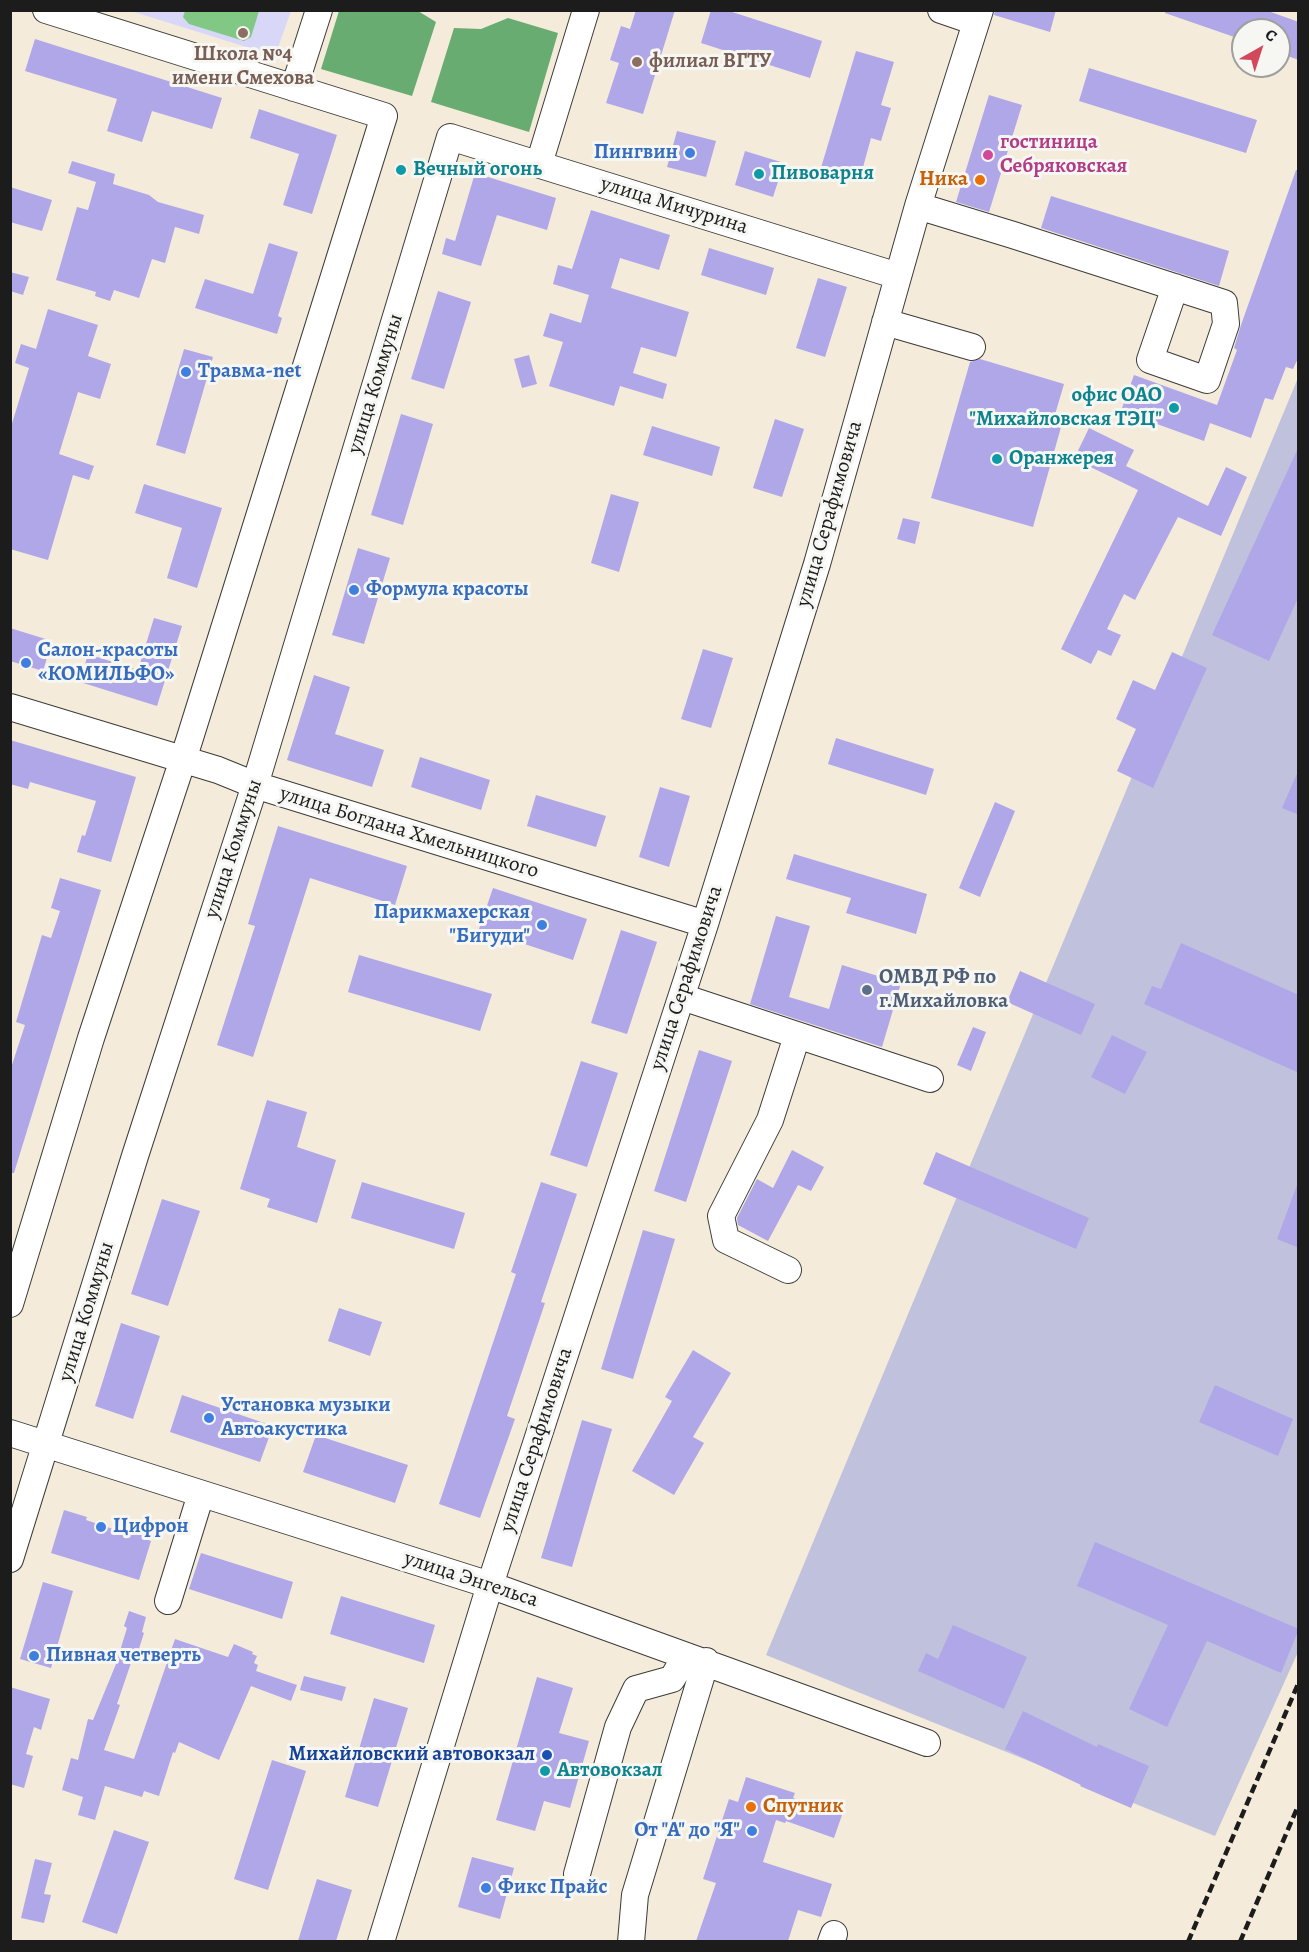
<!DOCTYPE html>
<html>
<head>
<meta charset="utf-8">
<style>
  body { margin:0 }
  #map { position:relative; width:1309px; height:1952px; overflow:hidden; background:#f4ebda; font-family:Alegreya,serif }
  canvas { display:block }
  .frame { position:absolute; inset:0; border:12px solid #1c1c1c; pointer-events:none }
  .north { position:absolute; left:1231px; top:18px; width:60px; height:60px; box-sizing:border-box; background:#f6f6f2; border:2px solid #9f9f9c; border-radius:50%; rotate:39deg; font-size:16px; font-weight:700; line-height:24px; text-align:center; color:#1c1c1c }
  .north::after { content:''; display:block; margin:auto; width:21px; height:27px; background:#d1495b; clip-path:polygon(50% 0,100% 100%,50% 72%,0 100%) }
</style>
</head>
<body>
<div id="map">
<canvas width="1309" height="1952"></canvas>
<div class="frame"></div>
<div class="north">С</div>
</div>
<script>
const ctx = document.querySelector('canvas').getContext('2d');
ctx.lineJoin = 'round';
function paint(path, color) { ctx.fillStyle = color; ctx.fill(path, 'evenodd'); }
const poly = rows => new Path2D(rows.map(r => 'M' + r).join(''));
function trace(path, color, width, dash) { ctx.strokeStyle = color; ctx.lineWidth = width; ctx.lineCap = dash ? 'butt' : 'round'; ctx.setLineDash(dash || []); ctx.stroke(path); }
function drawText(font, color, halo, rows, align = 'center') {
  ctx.font = font + ' Alegreya,serif'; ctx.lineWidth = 6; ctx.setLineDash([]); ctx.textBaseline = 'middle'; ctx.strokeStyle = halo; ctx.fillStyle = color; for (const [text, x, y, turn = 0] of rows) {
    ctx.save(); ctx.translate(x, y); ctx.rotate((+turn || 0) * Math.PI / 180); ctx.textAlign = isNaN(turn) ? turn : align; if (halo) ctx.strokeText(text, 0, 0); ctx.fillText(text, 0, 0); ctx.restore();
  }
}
const built = poly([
  [131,11,291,11,275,56]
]);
const industrial = poly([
  [1298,378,1298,1652,1215,1836,766,1655]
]);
const green = poly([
  [259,11,251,37,244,41,189,24,183,17,185,11]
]);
const forest = poly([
  [339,11,418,11,436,22,412,96,321,69],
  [508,18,558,33,529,132,431,102,454,28,481,29]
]);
const building = poly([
  [636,10,675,10,643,114,606,103,619,63,610,60,621,26,630,29],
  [711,10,726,10,822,41,810,78,701,43],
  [995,10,1056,10,1050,32,994,15],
  [1165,10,1265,10,1299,22,1299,60,1279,53,1279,30,1243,30,1243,40,1165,13],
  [35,39,222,98,212,129,152,111,142,142,107,131,117,99,25,71],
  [856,51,894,62,881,105,891,108,881,141,871,138,859,182,820,171],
  [1089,68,1257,120,1246,153,1079,101],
  [989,95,1022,105,989,212,956,202],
  [259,109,337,135,312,214,283,205,299,154,250,138],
  [677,131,716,141,706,177,667,167],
  [745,151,784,163,773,197,735,185],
  [72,161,115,174,113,184,149,195,158,202,204,215,199,234,175,227,165,263,152,259,139,298,114,290,110,301,95,296,96,292,56,280,77,207,88,210,96,182,68,173],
  [1296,170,1299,170,1299,356,1293,369,1286,367,1273,400,1265,398,1251,438,1210,423,1204,441,1121,411,1134,375,1217,405,1237,350,1234,348,1241,325],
  [475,173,556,198,547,230,497,215,481,266,442,254,446,238,455,241],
  [10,187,52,200,42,231,10,222],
  [1051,196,1229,251,1219,286,1041,228],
  [591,210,670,235,659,270,620,258,611,288,689,312,676,357,641,347,633,373,667,384,663,399,620,386,614,406,549,386,563,342,543,336,550,313,581,323,589,295,553,284,558,265,572,269],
  [269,243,298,252,278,316,282,318,277,334,195,308,205,279,253,294],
  [709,248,774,268,766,295,701,275],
  [10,272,29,277,23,295,10,291],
  [818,278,847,287,825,357,796,348],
  [438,291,471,302,444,389,411,379],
  [48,309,98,325,88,356,111,364,100,399,78,392,59,454,94,466,89,480,73,475,48,560,10,549,10,430,29,368,15,363,21,344,36,349],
  [184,349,213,357,185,454,156,445],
  [529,355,537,384,522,388,514,359],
  [980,359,1064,384,1054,418,1063,420,1033,527,931,498,970,362],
  [401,414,433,424,403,525,371,515],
  [775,419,804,429,782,497,753,488],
  [652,426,720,447,712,476,643,455],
  [1089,428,1134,450,1126,466,1208,506,1226,467,1247,477,1221,536,1178,517,1135,600,1124,594,1107,629,1121,635,1111,656,1098,650,1091,664,1061,649,1138,490,1074,459],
  [1299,446,1299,596,1269,661,1212,635],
  [144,484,222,508,197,588,167,578,182,528,135,513],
  [611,494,639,502,619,572,591,563],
  [903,518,920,522,915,544,897,539],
  [358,548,390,558,364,644,332,635],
  [154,618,182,626,157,706,80,682,88,654,138,670],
  [10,628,52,641,43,671,10,661],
  [703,649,733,658,711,728,681,719],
  [1172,652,1207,668,1153,788,1117,771,1136,729,1116,719,1133,680,1155,690],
  [314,675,350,687,335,734,384,750,372,787,287,760],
  [836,738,934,769,926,795,828,764],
  [10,740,136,777,111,862,77,852,82,835,85,836,96,801,30,782,28,789,10,784],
  [420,757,490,780,481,810,411,787],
  [1299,769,1299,815,1282,808],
  [660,787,690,796,669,867,639,857],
  [536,795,606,816,596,847,527,826],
  [995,802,1015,811,980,897,959,888],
  [278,826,407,866,395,905,310,878,253,1057,217,1045,255,926,248,924],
  [794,854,927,894,916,934,846,913,851,898,786,879],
  [60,878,101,890,14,1173,10,1173,10,1071,25,1025,16,1022,42,935,51,938,60,911,51,908],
  [493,888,587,919,573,960,479,929],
  [776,916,810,926,789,997,829,1009,842,965,901,983,882,1047,750,1004],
  [621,930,657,942,627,1034,591,1023],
  [1181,943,1299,995,1299,1073,1144,1004,1152,986,1161,989],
  [359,955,492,994,480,1031,348,992],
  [1020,971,1095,1004,1081,1035,1007,1002],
  [973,1027,986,1032,971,1071,957,1065],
  [1112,1035,1147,1052,1125,1094,1091,1077],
  [699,1050,732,1061,686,1202,654,1191],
  [581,1061,618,1073,587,1167,550,1155],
  [267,1100,307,1112,297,1147,336,1160,317,1223,267,1207,270,1199,240,1189],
  [792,1150,824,1167,811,1191,798,1185,768,1241,738,1225,737,1218,757,1179,773,1188],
  [936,1152,1089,1218,1076,1249,923,1184],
  [362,1182,465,1213,454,1249,351,1218],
  [541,1182,577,1194,541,1302,545,1303,507,1416,515,1419,480,1518,439,1504,516,1274,511,1272],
  [1297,1185,1299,1185,1299,1248,1277,1239],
  [162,1199,200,1211,168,1306,131,1294],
  [643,1230,675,1239,633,1379,601,1369],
  [339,1308,382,1322,370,1356,328,1341],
  [121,1323,160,1336,133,1419,95,1406],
  [693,1350,731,1373,693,1437,704,1443,674,1495,632,1471,672,1401,665,1397],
  [1215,1385,1293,1419,1278,1456,1199,1422],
  [182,1395,273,1426,260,1462,170,1432],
  [582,1420,612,1429,572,1567,541,1558],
  [316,1435,408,1465,395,1503,303,1472],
  [64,1510,87,1517,86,1520,128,1534,129,1531,144,1535,143,1538,151,1541,139,1580,51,1553],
  [1095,1542,1299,1629,1281,1673,1207,1641,1167,1727,1129,1709,1168,1625,1077,1586],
  [201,1553,293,1582,282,1619,189,1589],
  [43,1582,73,1591,51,1668,20,1659],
  [341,1596,435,1625,424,1663,330,1634],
  [129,1611,146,1617,142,1632,144,1633,136,1658,133,1657,117,1704,120,1705,104,1750,134,1759,175,1639,228,1657,234,1644,253,1652,252,1654,257,1656,254,1663,258,1665,256,1671,297,1685,291,1701,251,1686,219,1760,179,1742,175,1753,173,1752,159,1796,144,1791,142,1797,105,1786,95,1820,78,1815,83,1797,62,1790,71,1758,78,1760,88,1719,93,1720,116,1664,127,1628,124,1626],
  [953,1625,1027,1657,1004,1709,918,1671,926,1653,938,1659],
  [304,1676,346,1687,342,1701,300,1690],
  [537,1677,573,1688,559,1733,589,1741,570,1808,544,1801,535,1831,496,1820],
  [10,1687,50,1699,41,1730,34,1727,26,1754,33,1756,24,1788,10,1784],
  [374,1698,408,1708,378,1807,345,1797],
  [1023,1711,1097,1747,1098,1744,1149,1766,1131,1808,1080,1786,1081,1785,1005,1749],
  [272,1760,306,1771,268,1890,234,1879],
  [746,1777,795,1793,793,1798,842,1815,834,1838,786,1821,785,1823,776,1820,763,1862,832,1884,821,1917,798,1910,788,1941,696,1941,716,1883,703,1879,729,1799,738,1802],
  [114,1830,149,1842,117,1934,82,1922],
  [472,1857,514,1868,500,1919,458,1907],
  [35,1859,52,1863,44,1894,51,1895,44,1923,21,1918],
  [317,1879,352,1890,336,1941,298,1941]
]);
const minor = poly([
  [941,10,976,22],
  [294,88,319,10],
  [539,164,586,10],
  [918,206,1013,235,1224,303,1226,324,1207,380,1150,360,1175,287],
  [885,322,972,347],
  [10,707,218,770,255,785,705,924],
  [682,997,930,1079],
  [788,1270,726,1240,721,1216,770,1120,797,1036],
  [10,1304,91,1038,189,741,384,116,46,10],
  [10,1433,490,1585,927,1743],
  [10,1559,135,1156,255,785,450,137,898,276],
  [168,1601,201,1494],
  [577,1874,618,1727,636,1689,672,1679,686,1656],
  [381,1942,490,1585,705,924,817,564,918,206,980,10],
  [631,1942,635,1895,706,1661],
  [831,1942,834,1934]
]);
const rail = poly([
  [1188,1942,1298,1684],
  [1240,1942,1298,1806]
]);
const markers = [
  [243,33,6,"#8d6e63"],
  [637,62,6,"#8d6e63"],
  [690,153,6,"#3f7fe0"],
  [988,155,6,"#d1479c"],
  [401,170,6,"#0f9aa8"],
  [759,174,6,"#0f9aa8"],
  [980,180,6,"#e8710a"],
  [186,372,6,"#3f7fe0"],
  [1174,408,6,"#0f9aa8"],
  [997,459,6,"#0f9aa8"],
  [354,590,6,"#3f7fe0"],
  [26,663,6,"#3f7fe0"],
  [542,925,6,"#3f7fe0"],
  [867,990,6,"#5c6f8a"],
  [209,1418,6,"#3f7fe0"],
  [101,1527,6,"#3f7fe0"],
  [34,1656,6,"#3f7fe0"],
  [547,1755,6,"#1a4fb4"],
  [545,1771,6,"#0f9aa8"],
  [751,1807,6,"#e8710a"],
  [752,1831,6,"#3f7fe0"],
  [486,1888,6,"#3f7fe0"]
];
const educationNames = [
  ["Школа №4",243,55],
  ["имени Смехова",243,79],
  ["филиал ВГТУ",649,62,"left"]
];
const hotelNames = [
  ["гостиница",1000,143],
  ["Себряковская",1000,167]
];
const shopNames = [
  ["Пингвин",678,153,"right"],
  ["Травма-net",198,372],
  ["Формула красоты",366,590],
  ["Салон-красоты",38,651],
  ["«КОМИЛЬФО»",38,675],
  ["Парикмахерская",530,913,"right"],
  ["\"Бигуди\"",530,937,"right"],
  ["Установка музыки",221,1406],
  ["Автоакустика",221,1430],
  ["Цифрон",113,1527],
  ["Пивная четверть",46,1656],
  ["От \"А\" до \"Я\"",740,1831,"right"],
  ["Фикс Прайс",498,1888]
];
const cultureNames = [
  ["Вечный огонь",413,170],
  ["Пивоварня",771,174],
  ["офис ОАО",1162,396,"right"],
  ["\"Михайловская ТЭЦ\"",1162,420,"right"],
  ["Оранжерея",1009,459],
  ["Автовокзал",557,1771]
];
const foodNames = [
  ["Ника",968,180],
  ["Спутник",763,1807,"left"]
];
const streetNames = [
  ["улица Мичурина",674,206,17],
  ["улица Коммуны",376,384,-73],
  ["улица Серафимовича",830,514,-74],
  ["улица Богдана Хмельницкого",409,833,17],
  ["улица Коммуны",234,849,-72],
  ["улица Серафимовича",687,978,-72],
  ["улица Коммуны",87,1312,-73],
  ["улица Серафимовича",537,1440,-72],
  ["улица Энгельса",471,1580,18]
];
const serviceNames = [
  ["ОМВД РФ по",879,978],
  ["г.Михайловка",879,1002]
];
const transitNames = [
  ["Михайловский автовокзал",535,1755]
];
paint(built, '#d9d7f8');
paint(industrial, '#c0c2dd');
paint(green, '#80c884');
paint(forest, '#68ac72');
paint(building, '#b0a7e8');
trace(minor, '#3c3b38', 28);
trace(minor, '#fff', 26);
trace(rail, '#1c1c1c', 4.5, [9, 4.5]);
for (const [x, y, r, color] of markers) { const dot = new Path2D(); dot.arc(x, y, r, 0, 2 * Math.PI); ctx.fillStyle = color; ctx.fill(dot); trace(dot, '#f6f6f2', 2); }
drawText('bold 21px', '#785e54', '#f6f6f2', educationNames);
drawText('bold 21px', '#b23c85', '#f6f6f2', hotelNames, 'left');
drawText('bold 21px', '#366cbe', '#f6f6f2', shopNames, 'left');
drawText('bold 21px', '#0d838f', '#f6f6f2', cultureNames, 'left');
drawText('bold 21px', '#c56008', '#f6f6f2', foodNames, 'right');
drawText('21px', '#1c1c1c', '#f6f6f2', streetNames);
drawText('bold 21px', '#4e5e75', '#f6f6f2', serviceNames, 'left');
drawText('bold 21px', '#164399', '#f6f6f2', transitNames, 'right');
</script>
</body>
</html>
